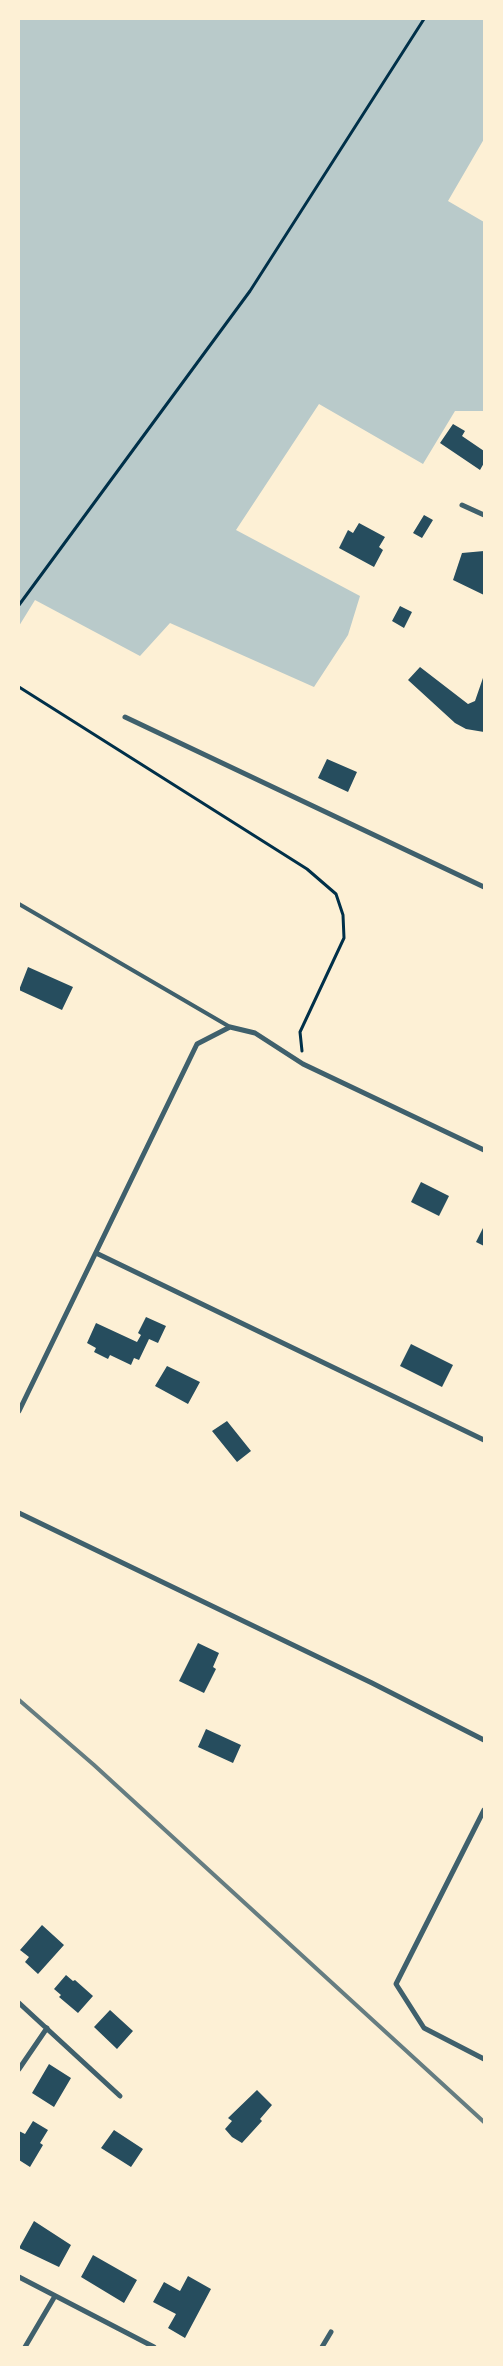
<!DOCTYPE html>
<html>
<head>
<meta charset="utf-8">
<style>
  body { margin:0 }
  #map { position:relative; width:503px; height:2366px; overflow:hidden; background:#fdf0d5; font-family:Karla,sans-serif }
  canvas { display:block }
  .frame { position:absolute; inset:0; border:20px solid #fdf0d5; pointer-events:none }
</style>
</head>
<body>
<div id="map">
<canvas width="503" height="2366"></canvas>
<div class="frame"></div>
</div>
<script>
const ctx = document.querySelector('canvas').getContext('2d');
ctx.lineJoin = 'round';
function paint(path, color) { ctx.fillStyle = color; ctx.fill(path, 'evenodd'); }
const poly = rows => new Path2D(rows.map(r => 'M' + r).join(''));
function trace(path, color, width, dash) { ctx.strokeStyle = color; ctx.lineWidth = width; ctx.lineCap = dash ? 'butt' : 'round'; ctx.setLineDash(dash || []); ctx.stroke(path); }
const green = poly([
  [19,19,484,19,484,139,448,201,484,222,484,411,455,411,423,464,319,404,236,530,360,596,348,635,314,687,170,623,140,656,35,600,19,626]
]);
const building = poly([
  [453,424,465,431,462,436,484,451,484,463,480,470,440,443],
  [424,515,433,520,422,538,413,533],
  [359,523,385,537,379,547,383,550,374,567,339,548,348,530,353,533],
  [484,551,484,595,453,580,462,553],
  [400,606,412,612,404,628,392,621],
  [420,667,468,704,475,701,484,675,484,732,466,729,455,723,408,680],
  [327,759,357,772,348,792,318,778],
  [28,967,73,987,62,1010,19,990],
  [421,1182,449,1196,439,1216,411,1202],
  [484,1226,484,1246,476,1242],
  [146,1317,166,1326,158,1343,149,1339,139,1360,134,1358,131,1365,110,1355,108,1359,94,1352,96,1348,87,1343,96,1323,137,1342,141,1335,138,1333],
  [411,1344,453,1365,442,1387,400,1366],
  [167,1366,200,1382,188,1404,155,1386],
  [227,1421,251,1451,237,1462,212,1431],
  [198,1643,219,1653,213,1667,216,1669,204,1693,179,1681],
  [206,1729,241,1745,233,1763,198,1747],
  [42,1925,64,1945,38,1974,25,1962,29,1957,20,1950],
  [66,1975,73,1981,75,1980,93,1996,78,2013,59,1997,61,1995,54,1989],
  [110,2010,133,2031,117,2049,94,2027],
  [49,2064,71,2078,54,2107,32,2093],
  [257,2090,272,2105,260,2119,262,2121,242,2143,232,2137,225,2129,232,2121,228,2118],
  [33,2121,48,2130,40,2143,43,2145,30,2167,19,2160,19,2131,25,2134],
  [114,2130,143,2149,131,2167,101,2148],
  [34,2221,71,2245,59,2267,19,2248],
  [93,2255,137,2280,124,2303,81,2277],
  [188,2276,211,2289,185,2338,168,2328,176,2314,153,2302,164,2282,180,2291]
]);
const path = poly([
  [19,605,250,291,424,19],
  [19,687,307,869,336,894,343,915,344,938,300,1032,302,1051]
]);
const service = poly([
  [19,904,230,1027]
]);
const minor = poly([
  [462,505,484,515],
  [125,717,484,887],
  [96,1253,484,1440],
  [19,1411,197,1044,230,1027,255,1033,303,1064,484,1150],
  [19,1513,372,1683,484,1740],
  [484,1810,396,1984,424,2028,484,2059],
  [19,2003,120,2096],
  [19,2069,47,2028],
  [19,2277,154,2347],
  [25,2347,55,2296],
  [322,2347,331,2332]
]);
const rail = poly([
  [19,1700,94,1765,484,2122]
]);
paint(green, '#b9caca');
paint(building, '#264d5e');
trace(path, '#003049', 3);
trace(service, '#3f606c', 4);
trace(minor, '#3f606c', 5);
trace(rail, '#657d81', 4);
</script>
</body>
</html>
